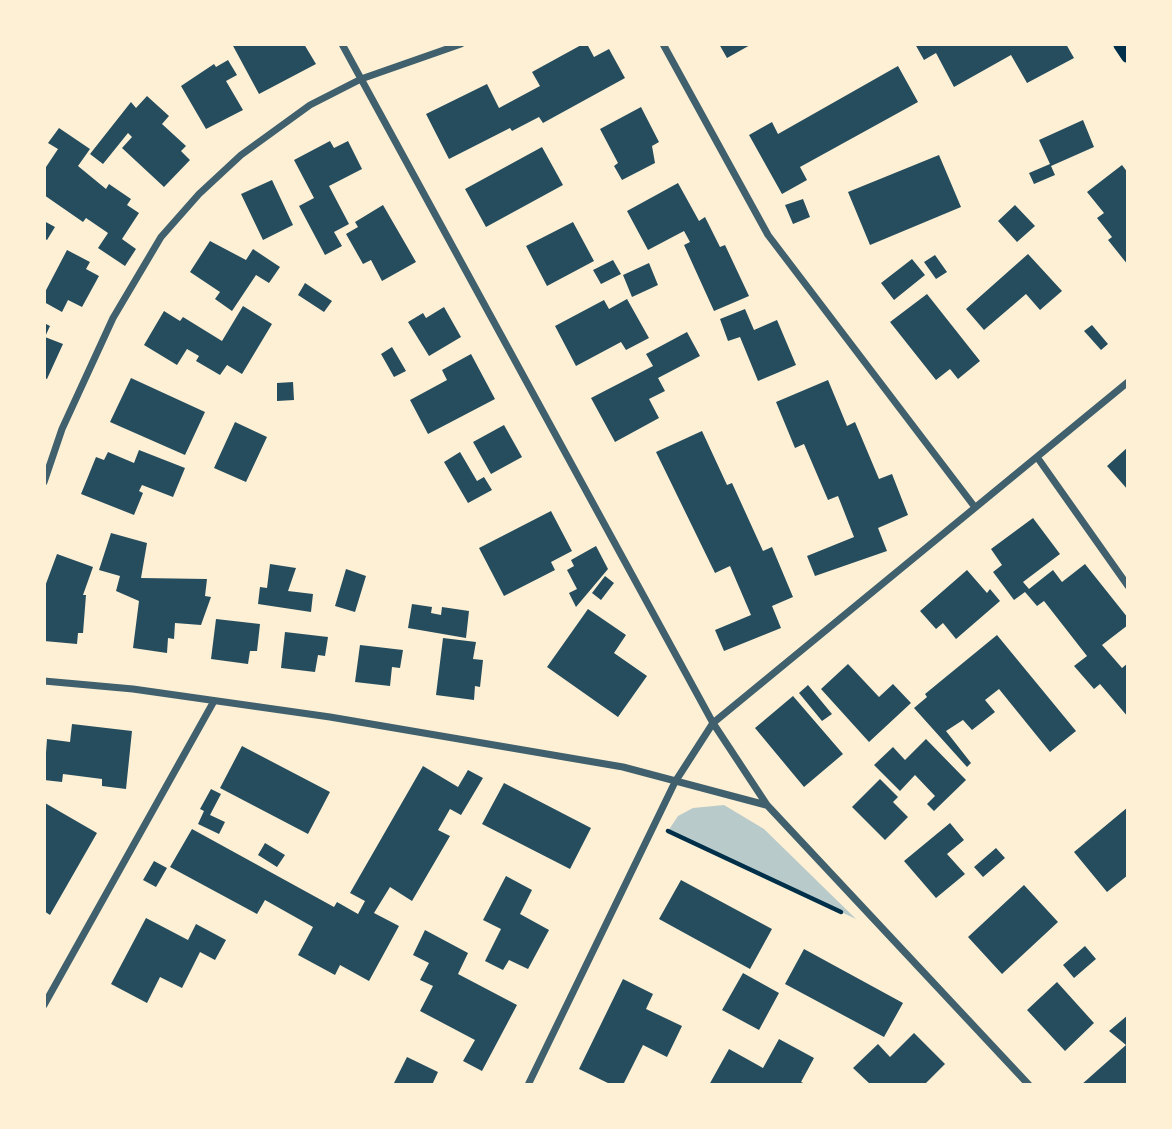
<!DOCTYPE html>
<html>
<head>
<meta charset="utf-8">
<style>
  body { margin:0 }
  #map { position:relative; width:1172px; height:1129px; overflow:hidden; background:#fdf0d5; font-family:Karla,sans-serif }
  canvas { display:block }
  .frame { position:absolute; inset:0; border:46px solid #fdf0d5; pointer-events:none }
</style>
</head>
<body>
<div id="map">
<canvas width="1172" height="1129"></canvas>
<div class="frame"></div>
</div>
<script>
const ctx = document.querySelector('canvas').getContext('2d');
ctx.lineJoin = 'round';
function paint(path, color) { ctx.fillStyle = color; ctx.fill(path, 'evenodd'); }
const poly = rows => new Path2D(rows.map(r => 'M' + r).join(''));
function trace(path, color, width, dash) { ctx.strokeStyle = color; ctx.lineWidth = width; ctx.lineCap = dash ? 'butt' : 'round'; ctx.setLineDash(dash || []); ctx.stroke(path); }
const green = poly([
  [724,805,764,829,856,919,668,831,678,816,693,808]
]);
const building = poly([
  [232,44,304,44,316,64,259,94],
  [583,44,587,44,594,57,609,49,625,78,543,123,539,117,512,131,510,128,449,159,426,114,487,84,499,108,540,86,532,72],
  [719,44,752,44,727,58],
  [915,44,1066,44,1074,58,1027,83,1011,55,954,87,936,53,924,60],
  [228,60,237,75,226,81,243,110,206,129,181,86,214,64,216,67],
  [898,66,918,102,800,167,807,180,782,194,749,135,772,122,778,134],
  [147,96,169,116,162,124,186,146,181,151,190,160,164,187,122,148,132,137,128,133,103,164,90,154,131,102,136,108],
  [641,107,659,142,652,146,655,163,622,180,614,166,618,163,600,129],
  [1083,120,1094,147,1051,166,1055,175,1034,184,1029,173,1050,164,1039,140],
  [59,128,90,149,78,166,106,189,109,184,131,199,127,205,139,213,122,239,136,249,125,266,98,248,108,233,86,218,83,222,44,195,44,170,58,149,48,143],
  [330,141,334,148,348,141,362,169,329,186,349,224,334,232,342,246,325,255,299,206,314,198,294,160],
  [542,147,563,185,486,227,465,189],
  [939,155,961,207,870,245,848,192],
  [1122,165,1128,173,1128,265,1108,240,1112,237,1097,218,1104,213,1087,192],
  [272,180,293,225,263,240,241,194],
  [678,183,699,221,705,217,720,247,725,245,749,296,714,311,684,245,690,242,684,231,648,250,627,211],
  [803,199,810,217,793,224,785,205],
  [383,205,416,262,382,281,371,260,363,264,346,234,358,227,355,222],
  [1015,205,1035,226,1017,242,998,221],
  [44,221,55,227,47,240,44,238],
  [573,222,594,261,547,286,526,246],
  [210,241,246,260,253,249,280,267,269,283,256,275,232,311,215,299,220,292,190,272],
  [67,250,90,262,86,269,99,276,82,307,68,300,62,312,44,302,44,294],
  [1028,254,1062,291,1040,310,1026,294,984,330,966,309],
  [935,255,947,272,936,279,924,262],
  [912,259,925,275,894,300,881,283],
  [613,260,621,274,601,284,593,270],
  [649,263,658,285,632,297,623,275],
  [305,283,332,301,324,312,298,295],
  [927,294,980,361,958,379,950,369,936,380,890,322],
  [627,299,649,338,626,350,621,342,576,366,555,326,604,300,609,309],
  [243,306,272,324,242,374,227,365,220,375,196,361,199,356,187,349,177,365,144,345,164,311,180,321,183,317,222,341],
  [444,307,461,337,429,356,408,322,423,313,426,318],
  [745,309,754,330,777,320,796,365,758,381,740,337,728,341,720,319],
  [44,323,50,326,45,337,63,344,47,379,44,378],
  [1092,325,1108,344,1101,350,1084,331],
  [687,332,700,356,658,378,665,391,649,399,659,418,615,442,591,398,653,366,646,354],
  [392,347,406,371,394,377,381,354],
  [471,354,495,399,428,434,410,400,447,380,442,370],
  [131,378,205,412,185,455,110,422],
  [828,380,847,426,855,422,879,479,892,474,908,515,878,528,887,551,815,576,807,556,854,537,838,496,828,500,804,444,795,448,776,402],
  [293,382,294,400,277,401,277,383],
  [235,422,267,437,246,482,214,468],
  [504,425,522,457,491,474,473,442],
  [702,431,727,485,732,483,763,551,772,547,793,597,772,606,781,628,724,651,715,630,751,615,730,566,715,573,656,452],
  [1128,447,1128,490,1107,466],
  [139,450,185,468,173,497,142,485,139,491,143,493,134,515,81,494,96,457,104,460,108,452,134,463],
  [460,452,477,481,484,477,492,490,468,503,444,462],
  [551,511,572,551,551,562,555,570,504,596,479,548],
  [1033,518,1060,554,1023,582,1029,589,1053,570,1062,582,1085,564,1128,618,1128,625,1102,645,1122,668,1128,663,1128,717,1100,684,1094,689,1074,666,1087,656,1044,601,1037,606,1025,592,1014,600,993,572,1002,565,991,549],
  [111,533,147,543,141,578,207,579,205,596,211,597,201,625,175,623,174,639,168,638,167,653,133,648,139,601,116,591,120,576,99,570],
  [596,546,608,569,576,607,569,593,577,589,567,570,574,566,571,560],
  [57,554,93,567,83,595,86,595,83,633,78,633,77,644,44,641,44,589],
  [270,564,296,568,288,591,313,594,311,612,258,604,260,587,267,588],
  [346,569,366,576,355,612,335,606],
  [967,570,987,593,990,589,1000,601,956,639,943,623,936,629,920,611],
  [605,576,614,583,601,600,592,593],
  [412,604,432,607,431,613,441,615,442,607,469,611,466,638,408,628],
  [588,609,626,635,614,653,647,676,618,717,547,667],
  [216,619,260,624,257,651,250,651,248,664,211,659],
  [285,632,328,637,325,656,318,655,315,672,281,668],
  [997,635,1076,731,1050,752,999,689,985,700,995,712,972,730,963,720,946,731,971,763,967,767,914,708,927,697,925,694],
  [443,638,476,642,473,659,483,660,480,687,475,686,474,700,436,695],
  [360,645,403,650,400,668,392,667,390,686,355,682],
  [848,664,879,697,893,684,911,703,869,742,821,689],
  [808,685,832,714,822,721,799,693],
  [793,696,843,754,804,787,755,728],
  [72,724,132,731,126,789,102,786,102,779,63,774,62,782,44,780,47,739,70,742],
  [926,739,966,780,934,811,927,804,935,796,915,775,900,791,874,765,893,747,905,760],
  [242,746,330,792,308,834,220,788],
  [423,766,458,787,468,770,483,778,461,815,450,809,438,830,450,836,412,901,390,887,374,913,399,926,369,981,340,965,335,975,298,955,313,927,265,900,257,914,170,867,192,829,334,907,337,902,358,914,365,901,350,893],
  [880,779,898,797,893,802,908,817,885,840,852,807],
  [504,783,591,828,570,869,482,824],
  [211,789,221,794,210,815,225,822,219,834,198,824,204,811,200,809],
  [45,803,97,833,50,915,44,911],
  [1128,807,1128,875,1107,892,1074,852],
  [950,823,964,840,947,854,965,874,936,898,904,861],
  [265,843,285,855,277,867,258,855],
  [996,848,1005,858,983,877,974,867],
  [154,861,167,868,156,887,143,880],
  [506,876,532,890,520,914,549,930,528,969,509,960,503,970,485,961,501,929,483,920],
  [681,880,772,929,750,969,659,919],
  [1024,885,1058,922,1002,974,968,937],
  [146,918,188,940,196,924,226,940,215,960,200,952,182,988,160,977,147,1003,111,984],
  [425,930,468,953,458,974,517,1005,482,1071,463,1061,475,1040,420,1011,433,986,420,980,429,963,413,955],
  [1085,946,1096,959,1074,978,1063,965],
  [804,949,903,1003,884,1037,785,984],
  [743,973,779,993,759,1030,722,1010],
  [623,979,653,994,646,1009,682,1026,667,1057,643,1045,623,1085,612,1085,579,1069],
  [1057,982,1094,1023,1065,1051,1027,1010],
  [1128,1015,1128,1085,1081,1085,1126,1045,1109,1031],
  [914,1033,945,1064,924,1085,871,1085,853,1068,878,1044,890,1057],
  [779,1039,814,1058,801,1082,808,1085,709,1085,729,1049,763,1068],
  [407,1057,438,1072,432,1085,393,1085]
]);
const path = poly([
  [668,831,841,912]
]);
const minor = poly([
  [342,44,713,723,767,805,1029,1085],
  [663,44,768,235,974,506],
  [1037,457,1128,586],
  [44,482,62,429,113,318,161,237,199,194,241,155,310,105,361,79,461,44],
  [44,681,133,689,330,717,623,767,766,805],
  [44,1005,214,701],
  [528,1085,675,782,713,723,1128,382]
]);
const secondary = poly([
  [1120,44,1128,56]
]);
paint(green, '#b9caca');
paint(building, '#264d5e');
trace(path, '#003049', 4.5);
trace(minor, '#3f606c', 7);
trace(secondary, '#003049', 14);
</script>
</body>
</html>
